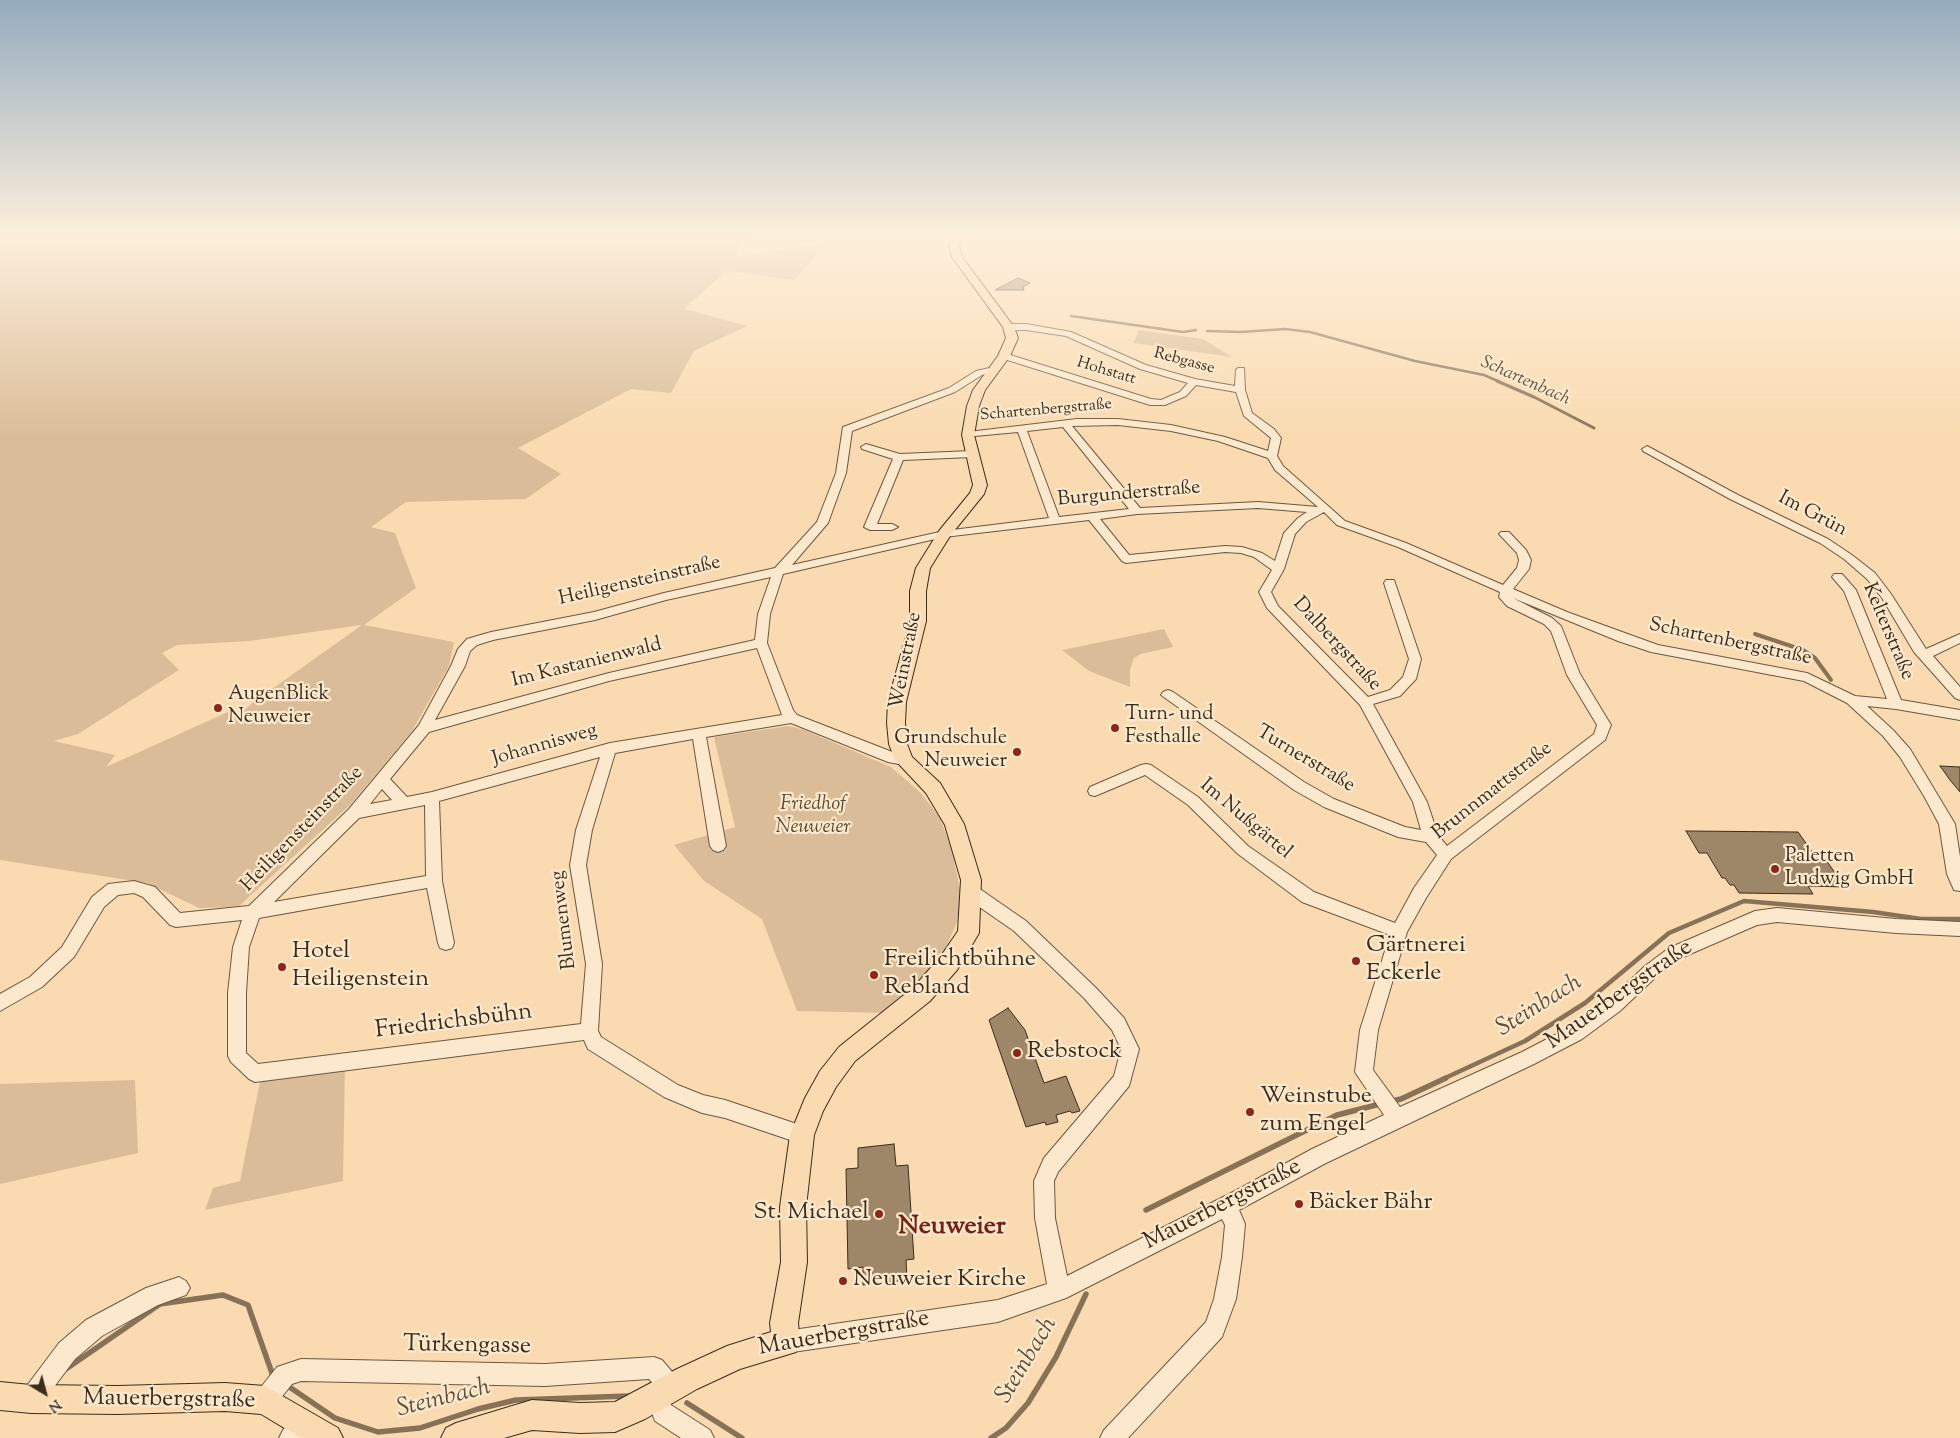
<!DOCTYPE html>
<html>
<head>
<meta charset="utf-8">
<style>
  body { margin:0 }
  #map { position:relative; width:1960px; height:1438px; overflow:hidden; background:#fadbb1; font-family:"Sorts Mill Goudy",serif }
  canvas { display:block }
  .north { position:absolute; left:20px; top:1368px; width:50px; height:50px; -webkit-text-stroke:4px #fce8cc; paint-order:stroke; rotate:143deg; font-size:14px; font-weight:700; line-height:20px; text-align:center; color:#3b2c1c }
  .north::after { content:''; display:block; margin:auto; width:18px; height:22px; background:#3b2c1c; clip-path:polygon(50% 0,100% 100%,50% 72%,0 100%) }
</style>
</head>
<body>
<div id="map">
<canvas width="1960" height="1438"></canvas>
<div class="north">N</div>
</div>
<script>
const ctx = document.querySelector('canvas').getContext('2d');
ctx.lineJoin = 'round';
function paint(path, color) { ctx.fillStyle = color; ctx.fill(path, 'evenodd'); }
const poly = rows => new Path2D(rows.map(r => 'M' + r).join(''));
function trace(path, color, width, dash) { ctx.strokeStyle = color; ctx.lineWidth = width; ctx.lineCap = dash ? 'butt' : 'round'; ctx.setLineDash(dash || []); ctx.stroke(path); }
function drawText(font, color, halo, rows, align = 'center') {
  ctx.font = font + ' "Sorts Mill Goudy",serif'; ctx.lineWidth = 4.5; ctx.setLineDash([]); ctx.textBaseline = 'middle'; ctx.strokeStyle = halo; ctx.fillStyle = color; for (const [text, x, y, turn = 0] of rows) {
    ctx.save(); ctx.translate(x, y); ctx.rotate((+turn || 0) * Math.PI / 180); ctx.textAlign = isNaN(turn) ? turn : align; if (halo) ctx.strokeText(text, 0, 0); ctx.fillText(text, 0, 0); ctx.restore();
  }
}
const green = poly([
  [0,236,758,236,738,246,737,257,825,243,818,254,794,280,726,271,684,309,747,326,694,351,671,393,631,389,518,448,561,474,526,499,406,502,371,527,395,533,416,588,364,625,454,642,449,666,412,731,350,805,238,907,199,908,147,883,0,860],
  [362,625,251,704,238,716,230,711,106,767,115,755,54,741,78,734,179,670,162,653,177,645,250,641],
  [1139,330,1203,339,1232,357,1133,343],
  [1164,629,1173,647,1141,654,1134,658,1130,670,1130,687,1089,671,1062,650],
  [788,726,802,729,891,767,921,793,940,818,952,850,961,895,957,922,944,952,911,990,885,1013,797,1011,762,919,704,881,674,845,735,827,714,737],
  [345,1065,343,1181,205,1210,213,1188,240,1181,261,1077],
  [135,1080,138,1153,0,1184,0,1084]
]);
const streamFar4 = poly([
  [1071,316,1183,332,1196,330],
  [1207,331,1241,332,1285,329,1310,332,1415,361,1484,375,1500,382]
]);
const streamFar3 = poly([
  [1497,381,1534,397,1594,428]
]);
const streamFar2 = poly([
  [1755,634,1803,650,1815,658,1831,680]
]);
const streamFar1 = poly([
  [1443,1079,1525,1041,1585,1003,1669,933,1744,901,1873,912,1921,919,1960,919]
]);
const stream = poly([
  [1392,1101,1401,1099,1446,1078],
  [1146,1210,1337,1115,1380,1104],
  [66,1369,160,1304,223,1295,248,1305,273,1376],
  [285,1384,335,1418,378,1432,420,1428,478,1409,516,1400,628,1396],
  [687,1403,742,1438],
  [991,1438,1006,1428,1028,1403,1056,1357,1086,1294]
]);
const building = poly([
  [1018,278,1030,283,1023,287,1024,290,995,290,1018,278],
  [1940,766,1960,767,1960,792,1950,780,1940,766],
  [1686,831,1798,832,1818,860,1826,860,1845,887,1808,886,1813,894,1739,893,1734,885,1730,885,1725,878,1722,878,1707,853,1699,853,1686,831],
  [1008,1008,1025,1030,1044,1083,1066,1076,1080,1111,1072,1113,1070,1111,1056,1115,1058,1122,1046,1125,1045,1122,1026,1127,989,1020,1008,1008],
  [894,1144,896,1166,908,1165,914,1259,906,1260,907,1280,863,1285,863,1267,848,1269,846,1169,858,1168,858,1148,894,1144]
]);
const minor = poly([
  [1026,324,1071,332,1146,365,1195,379,1235,386,1236,370,1238,368,1244,368,1245,390,1252,413,1274,429,1281,438,1277,456,1283,466,1345,521,1406,543,1503,585,1517,568,1519,560,1517,553,1499,534,1501,532,1509,532,1526,550,1531,560,1529,569,1513,589,1567,612,1658,645,1807,673,1855,696,1887,699,1844,591,1832,577,1834,574,1842,574,1856,590,1901,700,1960,710,1960,720,1896,709,1867,706,1893,730,1910,749,1955,824,1960,857,1960,891,1954,890,1947,874,1939,824,1924,796,1900,757,1883,736,1847,703,1804,681,1651,652,1618,641,1513,598,1552,618,1561,626,1580,674,1611,725,1605,740,1451,859,1426,898,1407,932,1378,1030,1373,1070,1400,1107,1522,1052,1570,1027,1608,1001,1645,966,1669,948,1755,911,1777,908,1896,919,1960,922,1960,936,1896,933,1777,922,1757,925,1681,958,1657,976,1620,1011,1582,1039,1534,1064,1326,1163,1239,1210,1245,1224,1242,1257,1236,1299,1222,1337,1128,1438,1100,1438,1104,1430,1206,1322,1214,1299,1222,1257,1225,1225,1222,1219,1066,1298,998,1322,786,1353,778,1350,775,1342,778,1334,786,1331,998,1300,1047,1284,1035,1218,1034,1181,1044,1158,1114,1076,1121,1049,1112,1030,1084,998,1014,931,965,897,963,892,965,887,971,886,977,887,1026,921,1096,988,1124,1018,1139,1049,1129,1086,1058,1172,1054,1181,1055,1218,1067,1276,1237,1190,1312,1149,1384,1115,1355,1072,1360,1030,1390,935,1302,902,1238,854,1188,805,1145,775,1095,796,1090,795,1088,791,1090,787,1141,765,1146,764,1151,765,1198,797,1248,846,1314,892,1395,923,1414,888,1437,855,1426,842,1398,837,1324,807,1294,790,1161,695,1163,692,1168,690,1173,692,1304,782,1334,799,1405,827,1421,830,1413,802,1360,705,1267,608,1259,592,1272,570,1254,557,1241,553,1225,552,1126,563,1122,561,1089,520,944,537,783,574,770,614,767,643,793,710,797,715,895,753,909,756,911,760,909,764,904,765,888,762,791,723,706,737,726,846,723,850,718,852,713,850,710,846,693,739,615,753,592,830,586,865,602,964,598,1031,601,1037,678,1085,703,1095,725,1100,809,1128,812,1135,809,1142,802,1144,725,1118,702,1113,664,1097,588,1049,584,1040,255,1082,249,1079,231,1062,228,1056,228,993,233,947,242,920,176,927,170,925,143,897,134,893,118,895,104,907,74,957,42,987,0,1011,0,994,30,977,62,947,92,897,108,884,134,881,155,887,180,913,249,906,349,809,419,725,451,666,458,649,467,639,491,632,594,612,664,593,775,568,817,522,836,473,843,427,949,388,976,371,994,367,999,370,982,375,955,392,852,431,846,473,828,523,792,565,944,531,1049,518,1018,432,964,437,963,435,968,432,1077,419,1118,419,1171,425,1225,437,1268,451,1271,438,1244,416,1236,392,1196,385,1186,396,1165,405,1150,405,1001,358,1001,354,1007,354,1151,399,1161,400,1180,392,1188,383,1140,369,1066,336,1026,330,1008,330,1004,327,1008,324,1026,324],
  [1118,425,1171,431,1218,441,1268,458,1275,470,1318,507,1258,502,1140,508,1072,426,1118,425],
  [1063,427,1129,509,1059,517,1027,431,1063,427],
  [1258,508,1307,512,1298,518,1284,533,1275,561,1262,553,1242,547,1225,546,1129,555,1100,519,1137,514,1258,508],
  [1324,512,1337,525,1398,547,1500,592,1499,597,1507,606,1544,624,1551,631,1567,675,1597,725,1594,734,1447,846,1438,835,1427,802,1373,704,1400,696,1416,679,1421,659,1394,580,1386,580,1384,583,1409,659,1403,677,1390,690,1368,697,1278,606,1271,592,1284,569,1295,534,1306,522,1324,512],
  [771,577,758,614,755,640,609,673,435,720,465,666,470,651,477,645,493,640,595,620,666,600,771,577],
  [757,648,782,715,610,743,432,792,407,797,390,779,429,732,609,681,757,648],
  [600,757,576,830,570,865,586,964,581,1024,258,1064,246,1053,246,993,249,947,259,918,427,888,438,943,440,948,446,950,452,948,454,943,442,881,439,801,600,757],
  [382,789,392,800,370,804,382,789],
  [425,805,426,876,274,902,359,818,425,805],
  [866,444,900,454,972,451,977,454,972,457,903,460,877,524,892,524,898,527,892,530,870,530,864,527,893,459,862,449,861,447,866,444],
  [1647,446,1738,495,1828,539,1852,555,1875,573,1891,594,1926,649,1960,634,1960,643,1933,656,1960,687,1960,700,1955,698,1914,652,1882,598,1867,579,1844,559,1820,543,1730,499,1643,451,1642,449,1647,446],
  [179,1277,186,1281,190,1288,186,1295,158,1305,102,1336,75,1359,39,1407,31,1410,23,1407,20,1399,23,1391,59,1343,86,1320,146,1288,179,1277],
  [654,1357,662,1360,679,1380,682,1388,679,1396,669,1398,671,1405,710,1430,714,1438,681,1438,655,1421,646,1397,649,1389,655,1386,649,1379,545,1386,301,1381,292,1384,273,1408,265,1411,257,1408,254,1400,257,1392,277,1367,301,1359,545,1364,654,1357],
  [304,1412,312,1415,315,1423,306,1438,279,1438,283,1430,296,1415,304,1412]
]);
const major = poly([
  [956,236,966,236,959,245,962,257,1014,327,1018,338,1010,356,985,390,979,406,974,435,987,485,984,494,950,536,930,568,926,591,926,621,906,702,905,723,907,744,912,757,940,783,964,824,981,880,979,933,957,970,930,1001,855,1061,836,1087,823,1111,814,1135,806,1207,807,1262,798,1323,800,1342,796,1352,740,1369,697,1389,645,1419,615,1432,580,1433,532,1430,504,1438,441,1438,446,1428,456,1423,532,1400,580,1403,615,1402,677,1369,727,1346,771,1332,770,1323,781,1262,780,1207,790,1135,805,1098,820,1071,839,1047,914,987,941,956,958,931,961,880,945,825,926,793,895,760,889,744,887,723,888,702,910,621,910,591,916,568,939,531,970,493,973,485,962,435,967,406,973,390,998,356,1006,338,1003,327,952,257,949,245,956,236],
  [0,1382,31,1385,118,1386,225,1383,265,1386,338,1428,343,1438,301,1438,261,1414,225,1411,118,1414,31,1413,0,1410,0,1382]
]);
const markers = [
  [218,708,5,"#8f2418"],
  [1115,728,5,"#8f2418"],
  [1017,752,5,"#8f2418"],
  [1775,869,5,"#8f2418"],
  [1356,961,5,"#8f2418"],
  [282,967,5,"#8f2418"],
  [874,975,5,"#8f2418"],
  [1017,1053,5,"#8f2418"],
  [1250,1112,5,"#8f2418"],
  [1299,1204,5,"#8f2418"],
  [879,1214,5,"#8f2418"],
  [843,1281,5,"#8f2418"]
];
const farStreetnames = [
  ["Rebgasse",1184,362,15],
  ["Hohstatt",1106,372,17],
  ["Schartenbergstraße",1046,411,-5]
];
const farWaternames = [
  ["Schartenbach",1525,382,24]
];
const streetNames = [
  ["Burgunderstraße",1129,495,-5],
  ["Im Grün",1812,515,28],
  ["Heiligensteinstraße",640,582,-13],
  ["Kelterstraße",1887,632,67],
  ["Schartenbergstraße",1730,643,12],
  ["Dalbergstraße",1336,645,47],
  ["Weinstraße",907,661,-79],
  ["Im Kastanienwald",587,664,-14],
  ["Johannisweg",545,746,-16],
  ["Turnerstraße",1305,760,31],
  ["Brunnmattstraße",1493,792,-38],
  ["Im Nußgärtel",1245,820,40],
  ["Heiligensteinstraße",303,830,-46],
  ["Blumenweg",565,920,-97]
];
const poiNames = [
  ["AugenBlick",228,696],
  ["Neuweier",228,719],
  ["Turn- und",1125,716],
  ["Festhalle",1125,739],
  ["Grundschule",1007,740,"right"],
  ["Neuweier",1007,763,"right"],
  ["Paletten",1785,858],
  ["Ludwig GmbH",1785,881]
];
const parkNames = [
  ["Friedhof",813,806],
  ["Neuweier",813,829]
];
const nearPoinames = [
  ["Gärtnerei",1366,947],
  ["Eckerle",1366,975],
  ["Hotel",292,953],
  ["Heiligenstein",292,981],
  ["Freilichtbühne",884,961],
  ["Rebland",884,989],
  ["Rebstock",1027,1053],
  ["Weinstube",1260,1098],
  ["zum Engel",1260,1126],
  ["Bäcker Bähr",1309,1204],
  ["St. Michael",869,1214,"right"],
  ["Neuweier Kirche",853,1281]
];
const nearStreetnames = [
  ["Mauerbergstraße",1620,996,-35],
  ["Friedrichsbühn",454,1023,-7],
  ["Mauerbergstraße",1223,1206,-27],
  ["Mauerbergstraße",844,1335,-10],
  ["Türkengasse",467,1347,1],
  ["Mauerbergstraße",169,1401,1]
];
const nearWaternames = [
  ["Steinbach",1540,1007,-32],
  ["Steinbach",1028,1361,-59],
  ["Steinbach",444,1400,-14]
];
const nearQuarternames = [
  ["Neuweier",952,1229]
];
paint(green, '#dabd98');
trace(streamFar4, '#877257', 2.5);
trace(streamFar3, '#877257', 3);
trace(streamFar2, '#877257', 4);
trace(streamFar1, '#877257', 4.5);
trace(stream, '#877257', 5.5);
paint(building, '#9e8769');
trace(building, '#3b2c1c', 1);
trace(minor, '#6b5841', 2);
trace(major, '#3b2c1c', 2);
paint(minor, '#fce8cc');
paint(major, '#fadbb1');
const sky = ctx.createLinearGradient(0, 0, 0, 437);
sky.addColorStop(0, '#95acbe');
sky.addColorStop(0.54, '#fdefdc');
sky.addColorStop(1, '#fdefdc00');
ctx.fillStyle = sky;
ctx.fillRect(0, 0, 1960, 437);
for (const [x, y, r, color] of markers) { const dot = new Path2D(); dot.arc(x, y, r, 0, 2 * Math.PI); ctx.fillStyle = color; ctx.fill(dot); trace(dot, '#fce8cc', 2); }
drawText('16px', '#3b2c1c', '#fce8cc', farStreetnames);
drawText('italic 18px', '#614f39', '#fce8cc', farWaternames);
drawText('20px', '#3b2c1c', '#fce8cc', streetNames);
drawText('20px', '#3b2c1c', '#fce8cc', poiNames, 'left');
drawText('italic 20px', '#5b4935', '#fce8cc', parkNames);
drawText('24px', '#3b2c1c', '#fce8cc', nearPoinames, 'left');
drawText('24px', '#3b2c1c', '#fce8cc', nearStreetnames);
drawText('italic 25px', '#614f39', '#fce8cc', nearWaternames);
drawText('bold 26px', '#7a1f14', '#fce8cc', nearQuarternames);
</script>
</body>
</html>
